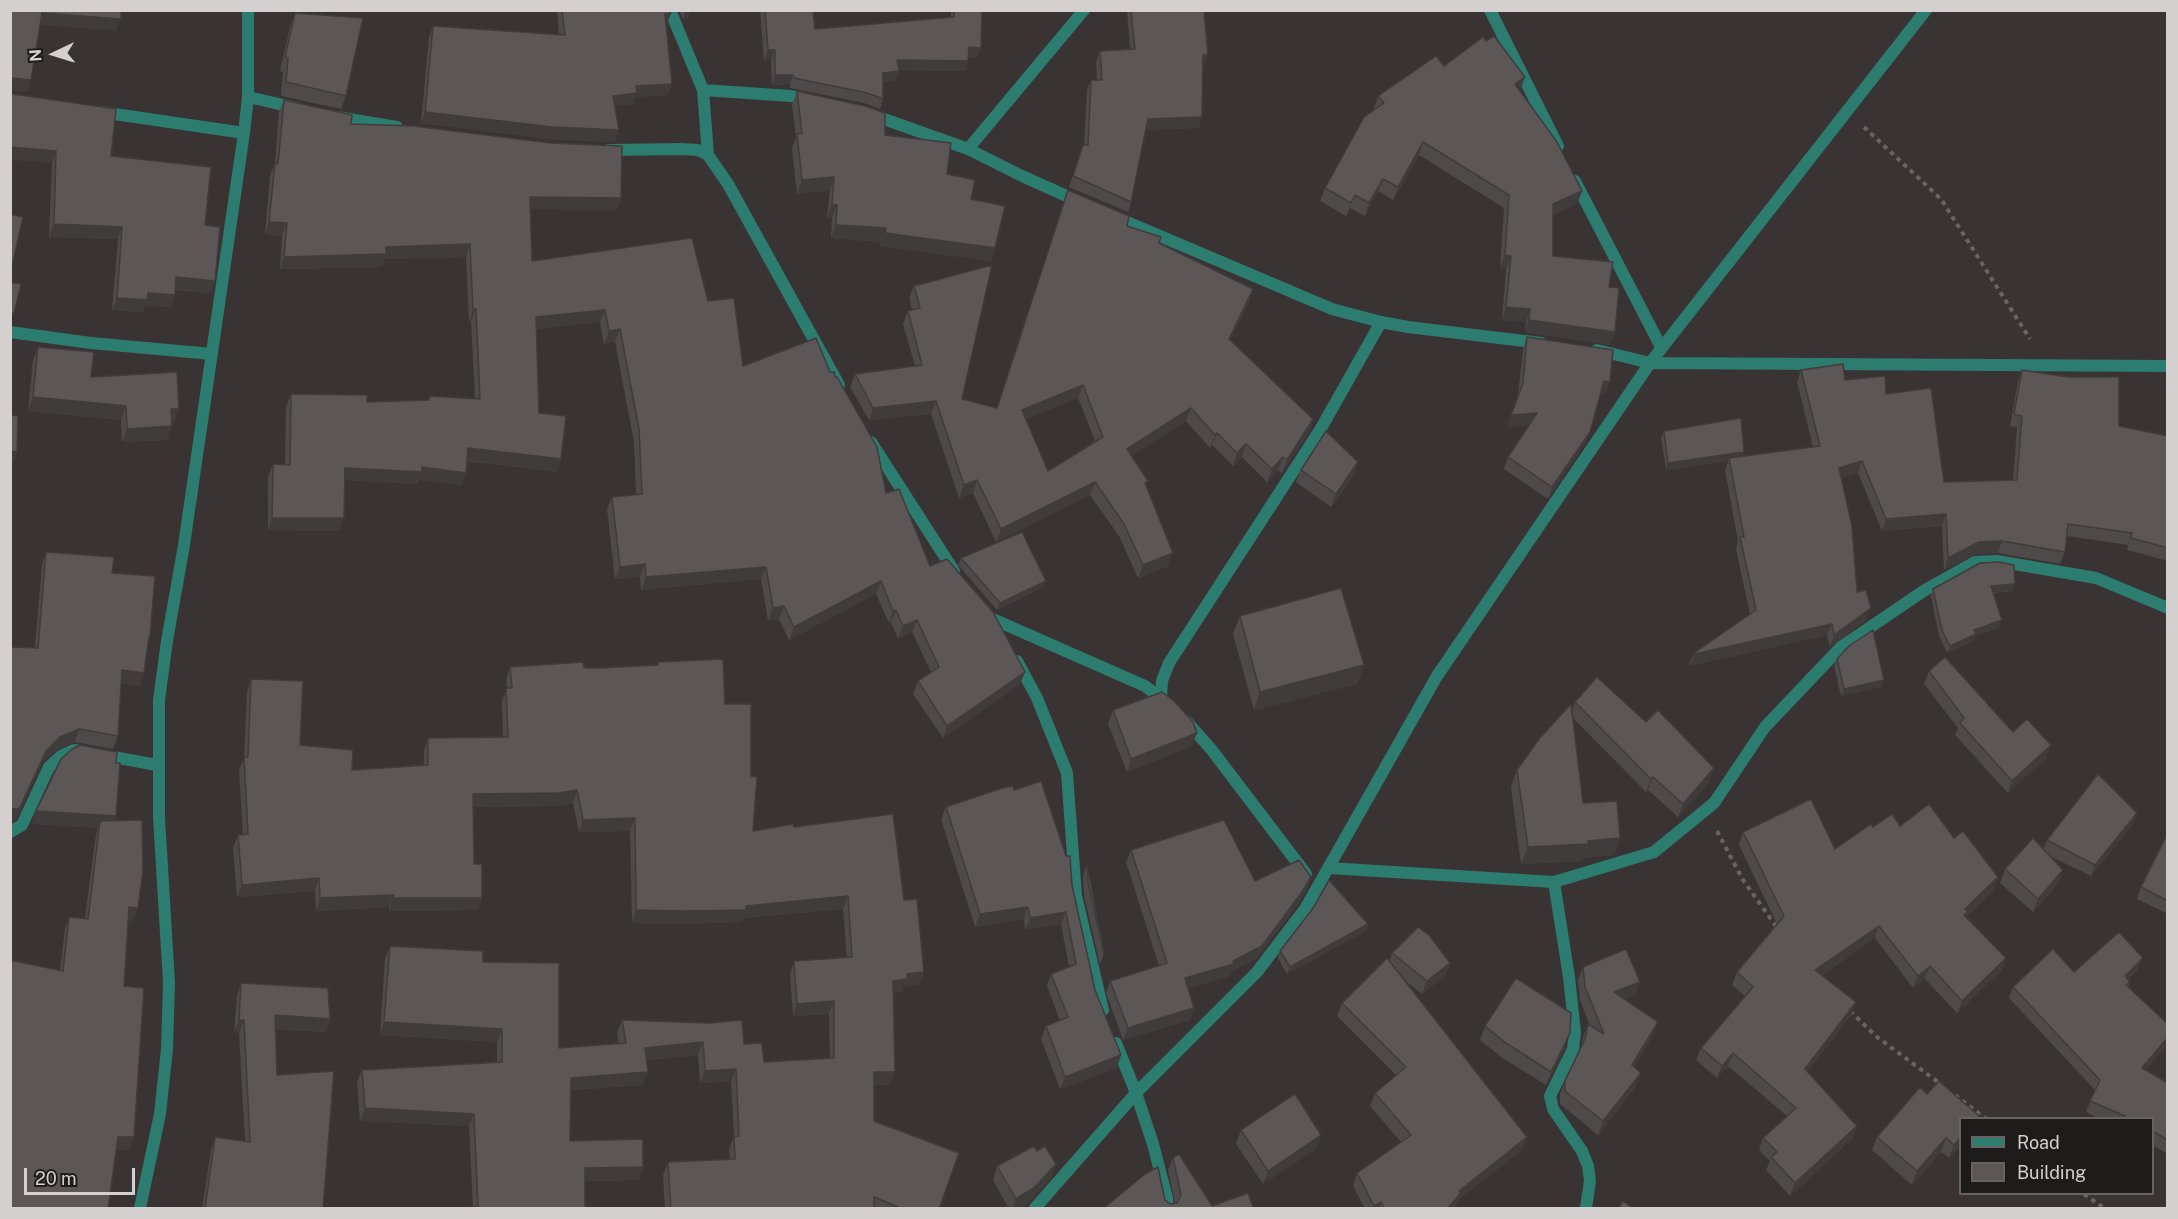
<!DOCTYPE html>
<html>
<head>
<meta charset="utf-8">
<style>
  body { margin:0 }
  #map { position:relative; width:2178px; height:1219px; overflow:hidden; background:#393333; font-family:"Public Sans",sans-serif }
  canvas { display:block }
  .frame { position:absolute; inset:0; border:12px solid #d4d0d0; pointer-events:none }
  .legend { position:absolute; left:1959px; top:1117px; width:195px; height:78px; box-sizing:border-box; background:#1e1b1b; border:2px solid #676363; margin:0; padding:8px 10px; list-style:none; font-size:18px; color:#d4d0d0 }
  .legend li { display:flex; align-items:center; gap:12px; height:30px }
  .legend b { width:30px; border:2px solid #676363 }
  .north { position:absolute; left:24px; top:24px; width:60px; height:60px; -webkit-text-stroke:4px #1e1b1b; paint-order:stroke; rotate:266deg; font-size:16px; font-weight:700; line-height:24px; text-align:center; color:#d4d0d0 }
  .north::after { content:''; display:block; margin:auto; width:21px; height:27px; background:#d4d0d0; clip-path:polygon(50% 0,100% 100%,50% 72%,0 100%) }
  .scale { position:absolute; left:24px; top:1168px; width:111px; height:27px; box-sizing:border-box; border:3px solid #d4d0d0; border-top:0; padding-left:8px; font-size:18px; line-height:21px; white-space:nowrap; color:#d4d0d0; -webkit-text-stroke:4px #1e1b1b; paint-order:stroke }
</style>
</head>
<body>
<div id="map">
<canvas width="2178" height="1219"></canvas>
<div class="frame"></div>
<ul class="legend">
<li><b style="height:8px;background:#2d7c70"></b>Road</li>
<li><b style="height:16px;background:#5c5656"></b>Building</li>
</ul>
<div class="north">N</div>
<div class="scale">20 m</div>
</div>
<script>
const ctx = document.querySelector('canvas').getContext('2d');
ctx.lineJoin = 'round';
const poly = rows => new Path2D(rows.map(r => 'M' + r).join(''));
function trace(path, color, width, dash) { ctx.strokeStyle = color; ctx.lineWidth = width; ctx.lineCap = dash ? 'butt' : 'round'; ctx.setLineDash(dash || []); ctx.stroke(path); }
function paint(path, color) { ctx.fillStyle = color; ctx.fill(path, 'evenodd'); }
const path = poly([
  [1864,127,1941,199,2030,339],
  [1717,831,1743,880,1778,929],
  [1850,1011,1877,1037,1942,1085],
  [1955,1095,1985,1118],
  [2084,1194,2104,1208]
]);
const street = poly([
  [670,10,703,90,708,155],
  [1490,10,1558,146],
  [703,90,791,96,809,100],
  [248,97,297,108],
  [101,112,244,133],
  [870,114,968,149,1022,176,1080,202],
  [337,117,397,127],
  [968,149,1084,10],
  [608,150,681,149,698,150,708,155,728,184,839,385],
  [1575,181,1661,347],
  [1113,216,1332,309,1381,322,1408,327,1541,343],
  [10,332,91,343,212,354],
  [1597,350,1650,363,2168,366],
  [871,442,954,571],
  [995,620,1145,686,1166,702],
  [1017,661,1037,698,1067,773,1076,896,1103,1010],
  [1161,698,1162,681,1169,663,1320,430,1381,322],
  [1187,722,1211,749,1306,874],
  [102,755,157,765],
  [10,832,22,825,49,767,61,756,74,750,81,751],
  [1329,868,1554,882,1654,852,1714,803,1765,727,1841,647,1925,590,1975,562,1997,561,2096,578,2168,608],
  [1554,882,1569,977,1575,1033,1573,1049,1550,1096,1553,1109,1582,1151,1588,1166,1590,1181,1586,1208],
  [1116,1043,1136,1093,1153,1144,1167,1198,1168,1208],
  [140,1208,160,1114,167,1049,169,983,159,817,159,700,167,641,184,545,244,133,248,97,248,10],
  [1035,1208,1136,1093,1257,972,1305,909,1437,676,1650,363,1926,10]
]);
const wall = poly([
  [557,10,670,10,667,24,666,24,668,95,635,97,633,104,615,106,615,142,548,139,421,123,429,37,433,26,559,35],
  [679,10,690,10,687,19,683,19],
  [760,10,813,10,815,29,951,17,951,10,982,10,977,58,969,57,965,71,898,70,895,81,883,82,883,99,880,109,864,103,790,88,790,84,772,85,771,60,764,60],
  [1127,10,1204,10,1205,66,1203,66,1199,128,1146,130,1131,202,1128,212,1069,187,1083,145,1084,145,1087,90,1091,80,1097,80,1096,62,1100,51,1130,49],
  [295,13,346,96,341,109,281,96,283,72,280,71,290,27],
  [1520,90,1577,204,1553,215,1553,256,1609,287,1615,332,1610,345,1525,332,1526,322,1502,320,1506,269,1500,268,1504,208,1419,155,1393,200,1378,191,1365,216,1350,208,1346,216,1320,201,1325,188,1374,109,1374,108,1378,96],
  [797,91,885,135,947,174,971,199,995,248,991,261,880,246,881,242,831,238,832,218,827,218,830,190,797,194,792,148,796,137,792,105],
  [10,92,111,156,205,225,215,281,211,293,175,290,175,295,170,307,145,305,143,312,112,310,118,239,49,237,52,163],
  [284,100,351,124,621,198,617,210,530,209,532,261,708,301,743,366,830,372,835,377,886,493,930,566,1020,684,943,738,913,694,918,681,931,672,912,632,898,639,891,622,889,623,876,594,789,640,779,619,768,621,761,579,641,590,640,577,615,579,607,509,612,497,636,495,634,442,615,342,604,344,600,322,536,329,539,413,561,459,557,472,467,461,466,473,462,485,419,480,417,484,345,480,340,531,268,530,268,477,273,464,285,465,286,407,291,394,367,402,428,400,430,396,475,399,471,322,469,322,466,257,384,259,382,267,280,269,282,236,265,234,270,176,275,163,279,112],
  [1068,190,1127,226,1159,243,1249,302,1230,340,1313,419,1309,432,1282,473,1278,470,1267,482,1242,457,1233,466,1212,445,1210,448,1186,421,1131,456,1146,486,1168,566,1138,578,1119,536,1090,495,996,542,973,493,959,498,931,414,869,420,850,387,855,374,915,366,903,324,908,311,912,310,909,298,914,286,962,399,997,408],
  [1078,398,1095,441,1048,471,1026,419],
  [1527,337,1606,394,1601,393,1585,443,1548,499,1504,469,1508,457,1529,425,1507,427,1518,395,1523,349],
  [38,347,91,377,179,409,174,422,172,422,167,440,122,442,121,420,28,411,33,360],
  [1801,370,1845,380,1886,394,1944,482,2013,480,2017,427,2010,426,2018,381,2022,370,2119,426,2168,436,2168,561,2127,550,2128,545,2067,536,2065,552,2060,564,1998,553,1975,554,1944,570,1942,526,1882,531,1858,473,1841,478,1857,592,1866,620,1830,647,1827,635,1690,666,1689,664,1694,653,1750,614,1736,549,1738,541,1725,470,1728,461,1666,470,1661,438,1664,431,1743,456,1813,447,1797,382],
  [1358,462,1354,475,1331,507,1296,482,1301,470],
  [46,552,112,573,150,637,148,644,144,673,140,686,121,683,118,736,113,749,75,742,56,750,42,763,16,819,12,821,35,647,42,565],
  [961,558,1046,581,1043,587,997,610,958,565],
  [1933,589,2013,591,1993,593,2000,627,1975,636,1973,641,1947,653,1939,636,1931,596],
  [1240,616,1364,665,1357,684,1254,710,1233,634],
  [1837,659,1882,687,1841,696,1834,666],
  [658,662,725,704,751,776,753,831,794,827,904,900,924,972,919,985,904,986,902,992,893,993,890,1085,874,1085,874,1121,939,1209,665,1209,663,1175,668,1162,730,1159,729,1149,734,1137,731,1081,700,1083,698,1055,646,1060,643,1085,571,1090,570,1141,643,1167,639,1180,585,1181,585,1209,471,1209,471,1207,473,1207,469,1126,360,1121,357,1082,362,1070,497,1062,497,1042,380,1035,385,958,390,946,483,962,559,1048,619,1044,617,1033,622,1020,744,1044,764,1062,830,1058,829,1014,793,1016,790,974,794,961,847,958,843,909,743,918,742,922,681,924,632,923,630,831,579,832,573,803,555,806,473,807,474,864,482,898,478,910,389,911,389,907,316,911,315,891,237,897,233,848,238,835,243,834,239,770,244,758,247,692,251,679,300,745,352,770,424,765,424,751,428,738,503,737,502,701,507,688,506,680,510,667,584,667,586,668,657,665],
  [1929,671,2013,732,2046,758,2008,793,1955,735,1958,728,1924,684],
  [1575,702,1709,782,1678,817,1648,790,1646,792,1573,718,1583,803,1620,838,1614,855,1583,858,1582,861,1521,864,1511,787,1517,770,1572,711],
  [1113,710,1192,746,1127,772,1108,724],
  [116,763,116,816,114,821,133,921,128,920,124,986,134,1137,129,1150,116,1150,60,970,65,929,69,917,85,918,96,834,98,828,32,824,36,811],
  [1014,790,1072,885,1095,990,1117,1068,1060,1089,1041,1039,1046,1026,1060,1021,1047,986,1051,974,1069,967,1061,924,1025,930,1024,919,975,927,941,819,946,807],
  [2137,813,2133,824,2091,876,2048,855,2058,884,2033,912,2000,883,2005,869,2043,850,2047,840],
  [1900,826,1954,838,1998,877,1994,889,1966,917,2006,958,2001,971,1957,1013,1925,979,1913,988,1875,938,1822,975,1852,1014,1807,1072,1853,1138,1790,1196,1766,1170,1770,1161,1759,1150,1763,1138,1787,1116,1728,1066,1717,1078,1696,1060,1701,1048,1745,996,1732,985,1737,972,1777,924,1739,845,1743,832,1835,849,1873,827],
  [2168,833,2168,914,2137,899,2141,887],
  [1131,850,1255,881,1307,889,1298,904,1257,958,1231,972,1230,976,1188,988,1194,1008,1190,1020,1123,1040,1106,993,1110,981,1159,966,1126,862],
  [1087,865,1104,953,1100,965,1084,895,1083,876],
  [1314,907,1368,924,1366,931,1287,974,1278,958,1280,951],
  [1392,953,1450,963,1445,976,1422,994,1403,979,1527,1137,1522,1150,1459,1199,1456,1206,1454,1209,1365,1209,1353,1186,1357,1173,1401,1142,1370,1106,1375,1093,1396,1075,1337,1016,1342,1003,1389,961],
  [1583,967,1640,982,1635,995,1625,999,1653,1035,1634,1067,1636,1086,1598,1135,1560,1104,1560,1094,1565,1081,1581,1048,1583,1037,1588,1024,1590,1026,1580,1000,1578,980],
  [2138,969,2128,980,2130,982,2128,987,2146,1070,2168,1083,2168,1154,2152,1145,2152,1119,2100,1119,2086,1112,2095,1090,2009,998,2013,987,2074,972],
  [241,983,330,1019,326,1032,275,1029,277,1075,323,1209,202,1209,211,1150,215,1137,245,1141,239,1033,234,1033,237,996],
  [1485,1026,1565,1047,1546,1085,1501,1057,1480,1040],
  [1920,1087,1960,1146,1949,1158,1941,1152,1912,1185,1872,1150,1877,1137],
  [1241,1130,1321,1135,1316,1149,1263,1184,1236,1144],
  [1037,1151,1056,1164,1051,1178,1030,1201,1017,1209,1009,1209,993,1180,997,1166],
  [1173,1158,1212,1206,1103,1209,1165,1200,1170,1204,1175,1203,1168,1170]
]);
const shadedWall = poly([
  [686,10,690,10,687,19,683,19],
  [42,13,121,19,116,31,38,25],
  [671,13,667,24,660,25,665,14],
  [969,47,981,48,977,58,966,57],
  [768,50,775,50,771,60,764,60],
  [1203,55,1208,55,1205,66,1199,66],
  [897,60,968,61,965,71,893,70],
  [899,71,895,81,879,83,883,73],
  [775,75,793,75,790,84,772,85],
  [1525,77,1520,90,1515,84],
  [12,78,31,80,27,92,10,90,10,79],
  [672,84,668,95,635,97,633,104,609,107,613,96,636,86],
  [425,112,619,130,615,142,548,139,421,123],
  [1202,117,1199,128,1144,130,1148,119],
  [1423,142,1419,155,1393,200,1398,187],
  [10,147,56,151,52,163,10,160],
  [834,177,830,190,797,194,802,180],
  [1383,179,1378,191,1365,216,1369,203],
  [1582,191,1577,204,1549,217,1553,204],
  [530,197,621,198,617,210,525,209],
  [832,204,837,205,832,218,827,218],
  [269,222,287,223,282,236,265,234],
  [54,224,122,227,118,239,49,237],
  [836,225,886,228,881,242,831,238],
  [885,233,995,248,991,261,880,246],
  [470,244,466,257,384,259,382,267,280,269,284,257,386,247],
  [1505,255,1511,256,1506,269,1500,268],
  [176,277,215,281,211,293,172,289],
  [1253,289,1249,302,1224,352,1229,339],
  [148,293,175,295,170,307,145,305,143,312,112,310,117,298],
  [1506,307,1530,309,1526,322,1502,320],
  [473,309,476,309,471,322,469,322],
  [605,310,600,322,531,330,536,317],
  [14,313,10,323,10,314],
  [1529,320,1615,332,1610,345,1525,332],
  [620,329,615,342,604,344,609,331],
  [1604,381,1610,382,1606,394,1600,393],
  [1083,385,1078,398,1018,423,1022,410],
  [33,397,126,406,121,420,28,411],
  [936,401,931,414,869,420,873,408],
  [1191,408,1186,421,1122,462,1127,449],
  [171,409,179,409,174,422,166,422],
  [1537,413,1533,425,1507,427,1511,415],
  [1313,419,1309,432,1282,473,1287,460],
  [172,426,167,440,122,442,127,429],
  [1590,432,1585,443,1548,499,1552,487],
  [1217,433,1212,445,1210,448,1215,435],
  [1246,444,1242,457,1233,466,1237,453],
  [468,448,561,459,557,472,464,460],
  [10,451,17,452,11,468,10,468],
  [1744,452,1742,459,1729,458,1728,461,1666,470,1668,463],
  [1283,457,1278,470,1267,482,1272,469],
  [1862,461,1858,473,1835,480,1839,468],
  [1358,462,1354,475,1331,507,1336,494],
  [422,467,466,473,462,485,419,480,417,484,340,480,345,468],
  [977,480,973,493,959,498,964,485],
  [1095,482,1090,495,996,542,1001,529],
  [1946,514,1942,526,1882,531,1886,519],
  [272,518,344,518,340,531,268,530],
  [2002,541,1998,553,1975,554,1944,570,1948,558,1979,542],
  [1173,553,1168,566,1138,578,1143,565],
  [645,564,640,577,615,579,620,567],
  [766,567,761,579,641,590,646,577],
  [881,581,876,594,789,640,794,627],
  [1046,581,1043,587,997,610,1000,603],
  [2015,584,2013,591,1989,593,1991,586],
  [784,606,779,619,768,621,773,608],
  [1871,608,1866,620,1830,647,1834,635],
  [896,610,891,622,889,623,893,611],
  [917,620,912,632,898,639,903,626],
  [2002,620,2000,627,1975,636,1973,641,1947,653,1950,646,1974,630],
  [1832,624,1827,635,1690,666,1694,654],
  [1364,665,1357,684,1254,710,1260,692],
  [122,670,144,673,140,686,118,683],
  [1025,672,1020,684,943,738,947,726],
  [1884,680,1882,687,1841,696,1844,689],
  [79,729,75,742,56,750,42,763,16,819,12,821,10,821,10,808,46,751,60,737],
  [1197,733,1192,746,1127,772,1131,759],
  [2051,745,2046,758,2008,793,2012,781],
  [1714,768,1709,782,1678,817,1683,804],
  [1653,777,1648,790,1646,792,1651,779],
  [577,790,573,803,555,806,468,807,473,794],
  [36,811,116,816,111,829,100,821,98,828,32,824],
  [2137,813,2133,824,2091,876,2095,865],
  [635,818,630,831,579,832,583,820],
  [1620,838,1614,855,1583,858,1582,861,1521,864,1528,847],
  [2063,870,2058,884,2033,912,2038,899],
  [1311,877,1307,889,1298,904,1257,958,1231,972,1230,976,1181,990,1185,978,1233,961],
  [1998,877,1994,889,1966,917,1963,925,1959,928,1965,909],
  [319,878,315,891,237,897,242,885],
  [394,895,389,907,316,911,320,898],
  [848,896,843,909,743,918,742,922,681,924,632,923,636,910,746,906],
  [393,898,482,898,478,910,389,911],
  [129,907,138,908,133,921,124,919],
  [1028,907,1024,919,975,927,980,914],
  [1066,912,1061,924,1025,930,1030,918],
  [1368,924,1366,931,1287,974,1290,967],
  [1879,926,1875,938,1811,982,1815,970],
  [2006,958,2001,971,1957,1013,1962,1001],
  [2143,958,2138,969,2120,987,2125,976],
  [1450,963,1445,976,1422,994,1427,981],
  [1930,966,1925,979,1913,988,1918,976],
  [924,972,919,985,904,986,902,992,889,993,893,981,907,974],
  [1640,982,1635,995,1609,1006,1614,992],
  [834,1001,829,1014,793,1016,797,1004],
  [1856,1002,1852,1014,1800,1081,1805,1069],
  [1194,1008,1190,1020,1123,1040,1128,1028],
  [275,1015,330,1019,326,1032,270,1028],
  [239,1020,244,1020,239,1033,234,1033],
  [384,1022,502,1029,497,1042,380,1035],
  [1658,1022,1653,1035,1627,1078,1632,1065],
  [1570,1033,1565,1047,1546,1085,1551,1072],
  [2168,1037,2168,1044,2138,1080,2142,1068],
  [703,1042,698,1055,640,1060,645,1048],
  [1733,1053,1728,1066,1717,1078,1722,1066],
  [1121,1055,1117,1068,1060,1089,1065,1077],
  [736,1069,731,1081,700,1083,705,1071],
  [648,1072,643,1085,566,1090,571,1078],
  [874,1072,895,1072,890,1085,870,1085],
  [1641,1073,1636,1086,1598,1135,1603,1121],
  [365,1108,474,1114,469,1126,360,1121],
  [1857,1126,1853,1138,1790,1196,1795,1183],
  [1321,1135,1316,1149,1263,1184,1268,1171],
  [118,1137,134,1137,129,1150,113,1150],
  [1527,1137,1522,1150,1459,1199,1456,1206,1454,1209,1446,1209,1459,1191],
  [1946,1138,1941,1152,1912,1185,1917,1171],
  [1960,1138,1960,1146,1949,1158,1954,1145],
  [1056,1164,1051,1178,1030,1201,1017,1209,1012,1209,1016,1199],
  [643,1167,639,1180,580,1181,585,1168],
  [1381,1202,1379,1209,1373,1209,1374,1206]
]);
const building = poly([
  [10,10,121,10,121,19,42,13,31,80,12,78,10,79,10,10],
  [562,10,670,10,671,13,665,14,672,84,636,86,637,93,613,96,619,130,552,127,425,112,433,26,565,35,562,10],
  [765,10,813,10,815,29,954,17,954,10,982,10,981,48,969,47,968,61,897,60,899,71,883,73,883,99,867,93,794,78,793,75,775,75,775,50,768,50,765,10],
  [1131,10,1204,10,1208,55,1203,55,1202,117,1148,119,1131,202,1073,176,1083,145,1088,145,1091,80,1102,80,1100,51,1135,49,1131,10],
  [295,13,363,18,346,96,286,82,288,58,285,57,295,13],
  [1494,36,1525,77,1515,84,1557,142,1582,191,1553,204,1553,256,1613,262,1609,287,1619,288,1615,332,1529,320,1530,309,1506,307,1511,256,1505,255,1509,195,1423,142,1398,187,1383,179,1369,203,1355,195,1351,203,1325,188,1364,117,1384,103,1378,96,1436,56,1444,66,1483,37,1486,41,1494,36],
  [797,91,865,106,885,113,885,135,951,143,947,174,975,180,971,199,1005,206,995,248,885,233,886,228,836,225,837,205,832,204,834,177,802,180,797,134,802,133,797,91],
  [10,92,13,94,116,109,111,156,211,167,205,225,220,227,215,281,176,277,175,295,148,293,147,300,117,298,122,227,54,224,56,151,10,147,10,92],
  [284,100,352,115,351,124,414,126,551,143,622,146,621,198,530,197,532,261,692,238,708,301,734,298,743,366,816,338,830,372,834,372,835,377,837,377,877,447,886,493,899,489,930,566,947,559,993,612,1025,672,947,726,918,681,939,667,917,620,903,626,896,610,893,611,881,581,794,627,784,606,773,608,766,567,646,577,645,564,620,567,612,497,642,494,639,429,620,329,609,331,605,310,536,317,539,413,566,416,561,459,468,448,466,473,422,467,422,472,345,468,344,518,272,518,273,464,290,465,291,394,367,395,367,402,429,400,430,396,480,399,476,309,473,309,470,244,386,247,386,254,284,257,287,223,269,222,275,163,278,164,284,100],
  [1068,190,1129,216,1127,226,1161,237,1159,243,1253,289,1229,339,1313,419,1287,460,1283,457,1272,469,1246,444,1237,453,1217,433,1215,435,1191,408,1127,449,1148,481,1145,483,1173,553,1143,565,1124,524,1095,482,1001,529,977,480,964,485,936,401,873,408,855,374,922,365,908,311,920,308,914,286,992,265,962,399,997,408,1068,190],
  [1083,385,1103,437,1048,471,1022,410,1083,385],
  [10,214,23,217,10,275,10,214],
  [10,282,21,284,14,313,10,314,10,282],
  [1527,337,1613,350,1610,382,1604,381,1590,432,1552,487,1508,457,1537,413,1511,415,1523,383,1527,337],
  [38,347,94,352,91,377,177,372,179,409,171,409,172,426,127,429,126,406,33,397,38,347],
  [1843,364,1845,380,1885,376,1886,394,1931,388,1944,482,2017,480,2022,416,2014,414,2022,370,2068,377,2119,377,2119,426,2168,436,2168,548,2131,538,2132,533,2068,524,2065,552,2002,541,1979,542,1948,558,1946,514,1886,519,1862,461,1839,468,1852,526,1857,592,1866,590,1871,608,1834,635,1832,624,1694,654,1694,653,1756,610,1740,537,1744,537,1729,458,1820,446,1801,370,1843,364],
  [10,415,18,416,17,452,10,451,10,415],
  [1741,418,1744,452,1668,463,1664,431,1741,418],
  [1326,431,1358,462,1336,494,1301,470,1326,431],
  [1022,532,1046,581,1000,603,961,558,1022,532],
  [46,552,114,557,112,573,155,576,150,637,149,637,144,673,122,670,118,736,79,729,60,737,46,751,20,807,17,809,10,808,10,647,38,648,46,552],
  [1999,562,2014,565,2015,584,1991,586,2002,620,1974,630,1976,634,1950,646,1942,630,1933,589,1980,563,1999,562],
  [1341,588,1364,665,1260,692,1240,616,1341,588],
  [1873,630,1884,680,1844,689,1837,659,1849,646,1873,630],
  [1945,657,2013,732,2027,719,2051,745,2012,781,1960,723,1964,718,1929,671,1945,657],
  [723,659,725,704,751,704,751,776,757,777,753,831,793,824,794,827,893,814,904,900,917,899,924,972,907,974,907,979,893,981,895,1072,874,1072,874,1121,959,1153,939,1209,903,1209,874,1197,874,1209,671,1209,668,1162,735,1159,734,1137,739,1136,736,1069,705,1071,703,1042,645,1048,648,1072,571,1078,570,1141,643,1139,643,1167,585,1168,585,1209,471,1209,471,1207,478,1207,474,1114,365,1108,362,1070,502,1062,502,1029,384,1022,390,946,483,951,483,962,559,963,559,1048,626,1043,622,1020,710,1023,742,1020,744,1044,762,1043,764,1062,834,1058,834,1001,797,1004,794,961,852,957,848,896,746,906,746,910,685,911,636,910,635,818,583,820,577,790,559,793,473,794,474,864,482,864,482,898,393,898,394,895,320,898,319,878,242,885,238,835,248,834,244,757,248,757,251,679,303,681,300,745,353,750,352,770,428,765,428,738,508,737,506,688,512,688,510,667,583,662,584,667,586,668,600,668,658,665,658,662,723,659],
  [1597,677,1646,722,1658,710,1714,768,1683,804,1653,777,1651,779,1575,702,1597,677],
  [1162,692,1174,701,1193,722,1197,733,1131,759,1113,710,1162,692],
  [1571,704,1583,803,1617,801,1620,838,1588,841,1588,844,1528,847,1517,770,1539,739,1571,704],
  [80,745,117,752,116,763,120,763,116,816,36,811,61,759,71,750,80,745],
  [2098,774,2137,813,2095,865,2047,840,2098,774],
  [1041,781,1066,856,1070,856,1072,885,1095,990,1121,1055,1065,1077,1046,1026,1068,1017,1051,974,1076,964,1066,912,1030,918,1028,907,980,914,946,807,1002,788,1013,786,1014,790,1041,781],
  [1811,799,1835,849,1871,824,1873,827,1892,814,1900,826,1929,804,1954,838,1963,831,1998,877,1965,909,1968,912,1964,915,2006,958,1962,1001,1930,966,1918,976,1879,926,1815,970,1856,1002,1805,1069,1857,1126,1795,1183,1771,1157,1777,1152,1763,1138,1796,1108,1733,1053,1722,1066,1701,1048,1753,987,1737,972,1784,916,1743,832,1811,799],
  [142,820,143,870,138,908,129,907,124,986,144,988,134,1137,118,1137,108,1209,10,1209,10,960,63,971,69,917,88,919,100,821,142,820],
  [1224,820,1255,881,1299,860,1311,877,1302,892,1262,946,1233,961,1234,964,1185,978,1194,1008,1128,1028,1110,981,1167,963,1131,850,1224,820],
  [2168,833,2168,901,2141,887,2168,833],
  [2033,838,2063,870,2038,899,2005,869,2033,838],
  [1087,865,1104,953,1088,883,1087,865],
  [1329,880,1368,924,1290,967,1280,951,1314,907,1329,880],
  [1418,927,1429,935,1450,963,1427,981,1392,953,1418,927],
  [2119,932,2143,958,2125,976,2130,982,2126,985,2168,1024,2168,1037,2142,1068,2168,1083,2168,1140,2152,1131,2152,1119,2124,1119,2125,1116,2090,1101,2100,1080,2013,987,2053,949,2074,972,2119,932],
  [1626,949,1640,982,1614,992,1658,1022,1632,1065,1641,1073,1603,1121,1565,1091,1565,1081,1585,1039,1588,1024,1604,1034,1585,987,1583,967,1626,949],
  [1387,958,1527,1137,1459,1191,1461,1193,1447,1209,1385,1209,1381,1202,1374,1206,1357,1173,1411,1135,1375,1093,1406,1067,1342,1003,1387,958],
  [1516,978,1571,1013,1570,1033,1551,1072,1506,1043,1485,1026,1516,978],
  [241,983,328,988,330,1019,275,1015,277,1075,334,1071,323,1209,205,1209,215,1137,250,1142,244,1020,239,1020,241,983],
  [1939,1081,1979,1116,1977,1119,1960,1119,1960,1138,1954,1145,1946,1138,1917,1171,1877,1137,1920,1087,1927,1094,1939,1081],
  [1295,1094,1321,1135,1268,1171,1241,1130,1295,1094],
  [1034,1146,1037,1151,1045,1146,1056,1164,1035,1187,1016,1199,997,1166,1034,1146],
  [1179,1154,1212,1206,1248,1193,1254,1209,1103,1209,1145,1174,1158,1167,1165,1200,1170,1204,1177,1203,1181,1195,1173,1158,1179,1154],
  [1623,1201,1634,1209,1618,1209,1623,1201]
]);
trace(path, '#696464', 4, [4.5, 4.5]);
trace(street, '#2d7c70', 12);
paint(wall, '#4f4a4a');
paint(shadedWall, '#403c3c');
paint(building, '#5c5656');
trace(building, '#403c3c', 1.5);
</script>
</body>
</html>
